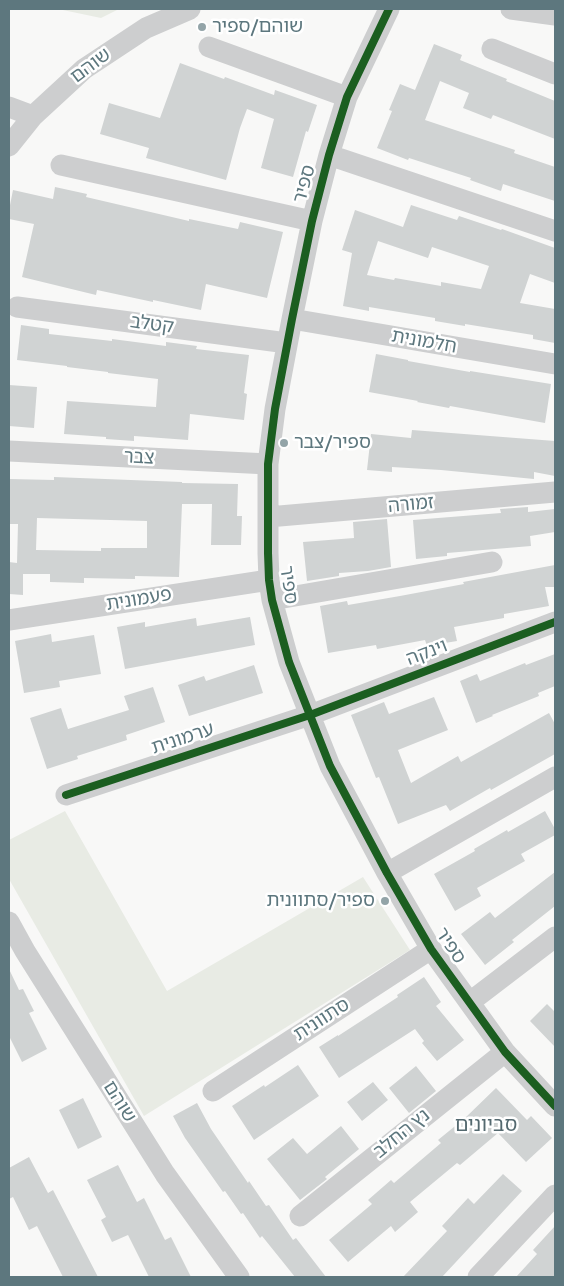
<!DOCTYPE html>
<html>
<head>
<meta charset="utf-8">
<style>
  body { margin:0 }
  #map { position:relative; width:564px; height:1286px; overflow:hidden; background:#f8f8f7; font-family:Signika,sans-serif }
  canvas { display:block }
  .frame { position:absolute; inset:0; border:10px solid #5d777e; pointer-events:none }
</style>
</head>
<body>
<div id="map">
<canvas width="564" height="1286"></canvas>
<div class="frame"></div>
</div>
<script>
const ctx = document.querySelector('canvas').getContext('2d');
ctx.lineJoin = 'round';
function paint(path, color) { ctx.fillStyle = color; ctx.fill(path, 'evenodd'); }
const poly = rows => new Path2D(rows.map(r => 'M' + r).join(''));
function trace(path, color, width, dash) { ctx.strokeStyle = color; ctx.lineWidth = width; ctx.lineCap = dash ? 'butt' : 'round'; ctx.setLineDash(dash || []); ctx.stroke(path); }
function drawText(font, color, halo, rows, align = 'center') {
  ctx.font = font + ' Signika,"Noto Sans Hebrew",sans-serif'; ctx.lineWidth = 5; ctx.setLineDash([]); ctx.textBaseline = 'middle'; ctx.strokeStyle = halo; ctx.fillStyle = color; for (const [text, x, y, turn = 0] of rows) {
    ctx.save(); ctx.translate(x, y); ctx.rotate((+turn || 0) * Math.PI / 180); ctx.textAlign = isNaN(turn) ? turn : align; if (halo) ctx.strokeText(text, 0, 0); ctx.fillText(text, 0, 0); ctx.restore();
  }
}
const green = poly([
  [58,9,119,9,101,18],
  [65,811,167,991,363,877,410,950,144,1116,9,879,9,840]
]);
const building = poly([
  [434,44,462,55,460,60,507,79,506,81,555,101,555,139,493,115,491,119,463,108,469,93,440,81,425,120,515,150,514,153,555,167,555,201,503,184,501,191,470,180,471,178,409,158,408,160,377,148,392,111,389,110,400,84,415,90],
  [180,63,224,79,225,77,274,95,275,90,317,105,308,132,306,131,293,177,261,168,274,119,247,109,240,128,226,180,146,158,149,148,100,134,109,103,160,118],
  [55,187,87,194,86,197,189,221,189,219,238,229,240,222,283,232,267,298,206,284,201,310,153,300,153,302,97,290,96,295,22,277,34,224,9,219,9,210,13,190,53,199],
  [411,205,457,220,459,216,501,230,502,229,555,248,555,283,530,274,520,303,555,309,555,343,533,339,533,335,465,324,465,326,435,321,435,318,369,307,369,311,343,306,352,253,342,250,355,210,403,227],
  [378,241,428,258,432,247,489,266,481,289,441,282,441,286,395,278,394,280,367,275],
  [21,325,49,329,49,334,112,341,112,339,166,346,166,342,197,346,196,349,249,355,244,393,247,394,244,420,190,414,188,440,134,436,134,441,106,439,106,437,64,434,67,401,156,407,158,379,108,373,108,372,67,367,67,366,17,360],
  [376,354,408,360,408,361,470,372,470,371,551,384,545,423,450,406,449,408,417,402,418,401,369,392],
  [9,385,37,387,34,428,9,426],
  [412,430,555,441,555,476,534,472,534,479,441,470,392,467,392,472,367,470,371,434,411,438],
  [54,477,182,482,182,483,238,484,237,516,242,516,241,545,211,545,212,504,182,504,179,577,135,576,135,579,84,578,84,583,50,582,50,574,23,574,23,595,9,594,9,562,17,563,18,524,9,524,9,479,54,480],
  [37,518,147,521,147,548,101,548,101,551,36,550],
  [528,507,528,512,555,509,555,532,530,536,531,546,447,553,447,556,416,559,413,520,501,513,500,509],
  [387,519,391,567,368,571,339,573,339,576,307,581,303,542,354,538,353,522],
  [555,565,555,587,545,587,549,606,504,614,504,618,454,627,457,641,427,646,425,640,377,649,376,645,328,653,320,606,347,601,348,605,400,596,464,584,463,582],
  [250,617,255,645,125,669,117,627,145,622,145,627,196,618,197,626],
  [51,634,52,642,94,635,101,674,59,681,60,687,24,693,15,641],
  [555,654,555,686,538,693,539,696,492,715,493,716,476,723,460,681,477,674,480,681,525,663,526,665],
  [254,665,263,693,189,716,178,685,204,676,206,681],
  [153,687,165,722,126,735,127,740,77,756,78,759,47,769,30,718,61,708,68,729,129,710,124,696],
  [434,697,448,730,398,750,411,783,458,756,461,762,549,713,555,724,555,754,491,790,490,788,450,811,446,805,398,824,379,777,376,778,351,715,384,702,389,714],
  [545,811,555,829,555,835,521,854,525,861,477,888,481,896,455,911,434,874,475,851,474,849,507,830,508,832],
  [555,872,555,906,512,940,514,942,485,965,461,934,490,912,495,918],
  [9,969,19,990,23,989,34,1011,29,1013,47,1049,22,1062,9,1036],
  [424,977,441,1002,436,1006,464,1040,437,1061,422,1043,424,1041,415,1029,339,1078,319,1047,338,1035,338,1036,398,997,397,995],
  [547,1004,555,1012,555,1047,530,1021],
  [298,1065,319,1096,254,1140,232,1106,264,1085,265,1087],
  [416,1066,436,1091,409,1113,389,1088],
  [373,1082,388,1100,362,1121,347,1102],
  [496,1088,527,1120,531,1116,552,1138,526,1162,498,1133,460,1165,457,1163,410,1202,418,1212,395,1232,391,1226,348,1262,329,1240,372,1204,368,1200,391,1180,394,1183,441,1143,438,1140,465,1118],
  [83,1098,102,1137,78,1149,59,1110],
  [197,1103,211,1129,248,1183,249,1181,266,1206,269,1205,293,1240,296,1238,326,1277,295,1277,262,1236,260,1238,243,1213,241,1214,225,1191,223,1192,185,1138,173,1116],
  [341,1126,359,1149,325,1177,327,1179,300,1200,267,1159,293,1138,307,1154],
  [29,1157,48,1193,53,1190,98,1277,63,1277,37,1226,29,1230,13,1197,9,1199,9,1168],
  [118,1165,137,1202,144,1198,165,1240,171,1237,191,1277,149,1277,128,1235,112,1242,101,1220,106,1217,87,1180],
  [503,1174,522,1191,442,1277,403,1277,447,1231,442,1226,468,1198,474,1204],
  [555,1226,555,1277,516,1277,537,1254,533,1250]
]);
const minor = poly([
  [389,9,347,97,329,155,312,221,292,319,275,409,268,464,268,553,269,580,272,600,289,662,330,766,387,873,431,949,505,1052,555,1106],
  [511,9,555,15],
  [209,47,347,97],
  [492,49,555,74],
  [9,107,33,116],
  [9,146,33,116,84,69,146,28,190,9],
  [329,155,555,231],
  [61,165,312,221],
  [17,307,287,343],
  [292,319,555,364],
  [9,451,268,464],
  [268,517,555,492],
  [272,600,492,562],
  [9,620,269,580],
  [66,795,310,715,555,622],
  [387,873,555,777],
  [9,922,25,951,165,1174,239,1277],
  [470,1002,555,937],
  [213,1091,431,949],
  [300,1216,505,1052],
  [478,1277,555,1195]
]);
const cycleway = poly([
  [389,9,347,97,329,155,312,221,292,319,275,409,268,464,268,553,269,580,272,600,289,662,330,766,387,873,431,949,505,1052,555,1106],
  [66,795,310,715,555,622]
]);
const markers = [
  [202,27,5,"#93a4a8"],
  [284,443,5,"#93a4a8"],
  [385,901,5,"#93a4a8"]
];
const poiNames = [
  ["שוהם/ספיר",212,27],
  ["ספיר/צבר",294,443],
  ["ספיר/סתוונית",375,901,"right"]
];
const streetNames = [
  ["שוהם",91,66,-37],
  ["ספיר",305,184,-75],
  ["קטלב",152,325,8],
  ["חלמונית",424,342,10],
  ["צבר",139,458,3],
  ["זמורה",411,505,-5],
  ["ספיר",288,585,82],
  ["פעמונית",139,600,-9],
  ["וינקה",427,653,-21],
  ["ערמונית",183,739,-18],
  ["ספיר",450,946,56],
  ["סתוונית",322,1020,-33],
  ["שוהם",119,1102,58],
  ["נץ החלב",402,1134,-39]
];
const neighbourhoodNames = [
  ["סביונים",486,1126]
];
paint(green, '#e8ebe4');
paint(building, '#d0d3d3');
trace(minor, '#cdcecf', 21);
trace(cycleway, '#1b5e20', 8);
for (const [x, y, r, color] of markers) { const dot = new Path2D(); dot.arc(x, y, r, 0, 2 * Math.PI); ctx.fillStyle = color; ctx.fill(dot); trace(dot, '#fff', 2); }
drawText('19px', '#5d777e', '#fff', poiNames, 'left');
drawText('19px', '#5d777e', '#fff', streetNames);
drawText('20px', '#54696f', '#fff', neighbourhoodNames);
</script>
</body>
</html>
